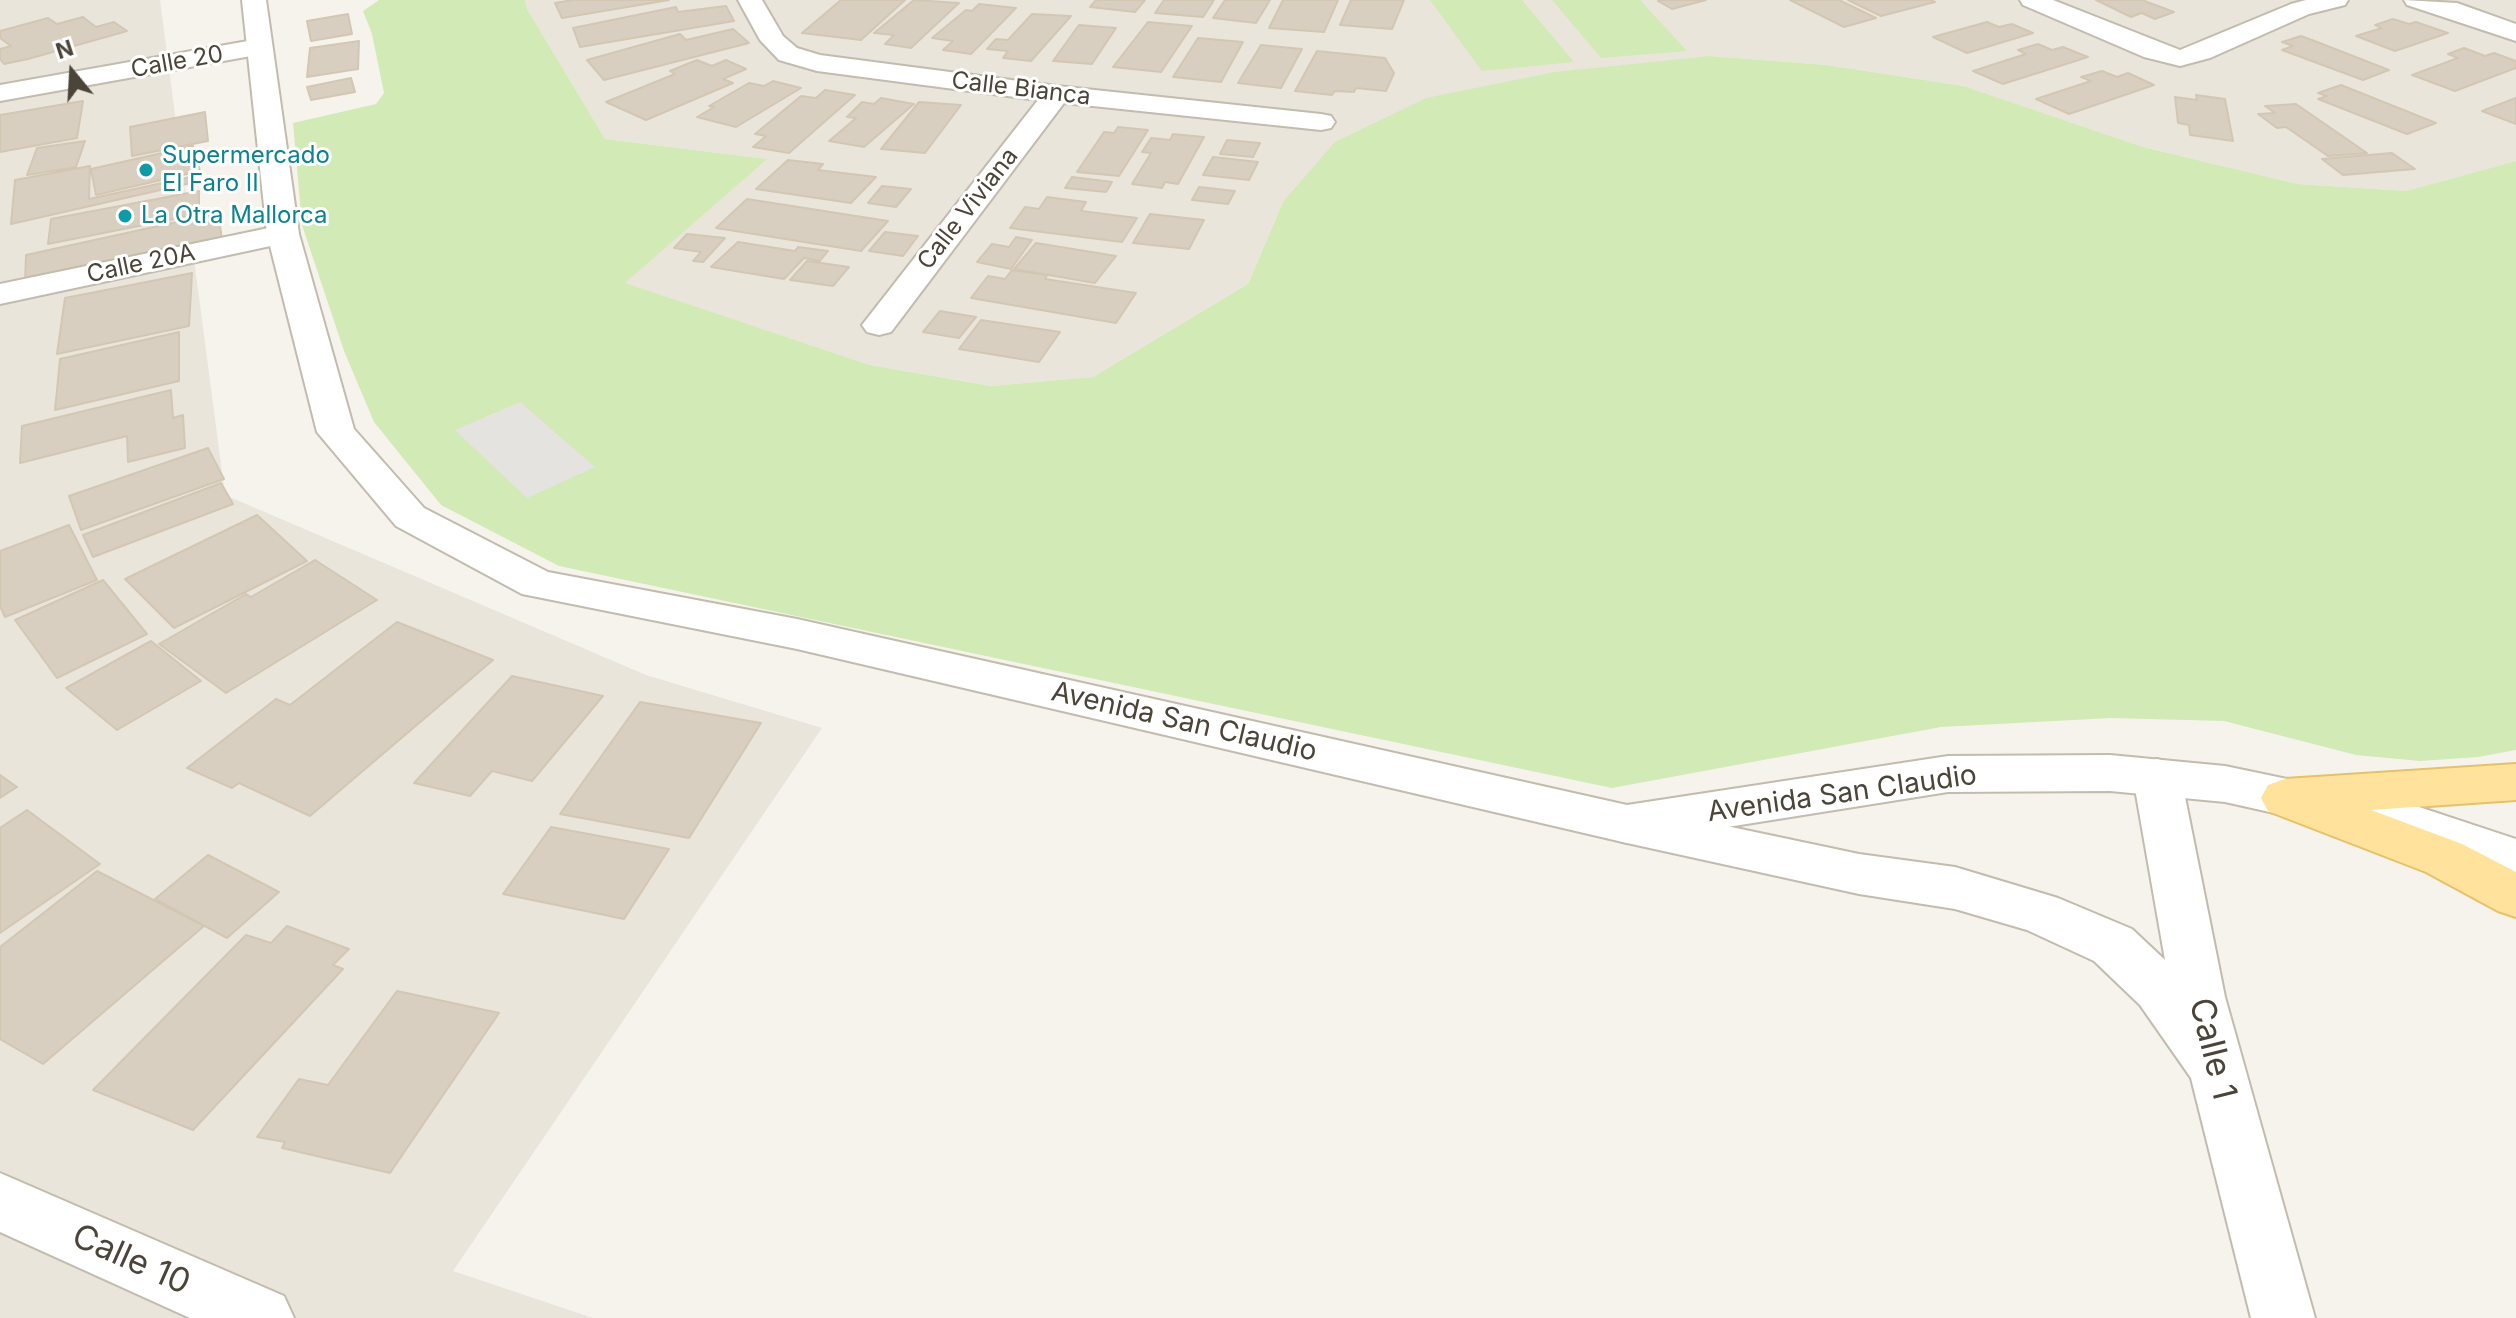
<!DOCTYPE html>
<html>
<head>
<meta charset="utf-8">
<style>
  body { margin:0 }
  #map { position:relative; width:2516px; height:1318px; overflow:hidden; background:#f6f3ec; font-family:Inter,sans-serif }
  canvas { display:block }
  .north { position:absolute; left:32px; top:32px; width:80px; height:80px; -webkit-text-stroke:6px #fff; paint-order:stroke; rotate:342deg; font-size:22px; font-weight:700; line-height:32px; text-align:center; color:#4b4439 }
  .north::after { content:''; display:block; margin:auto; width:28px; height:36px; background:#4b4439; clip-path:polygon(50% 0,100% 100%,50% 72%,0 100%) }
</style>
</head>
<body>
<div id="map">
<canvas width="2516" height="1318"></canvas>
<div class="north">N</div>
</div>
<script>
const ctx = document.querySelector('canvas').getContext('2d');
ctx.lineJoin = 'round';
function paint(path, color) { ctx.fillStyle = color; ctx.fill(path, 'evenodd'); }
const poly = rows => new Path2D(rows.map(r => 'M' + r).join(''));
function trace(path, color, width, dash) { ctx.strokeStyle = color; ctx.lineWidth = width; ctx.lineCap = dash ? 'butt' : 'round'; ctx.setLineDash(dash || []); ctx.stroke(path); }
function drawText(font, color, halo, rows, align = 'center') {
  ctx.font = font + ' Inter,sans-serif'; ctx.lineWidth = 6; ctx.setLineDash([]); ctx.textBaseline = 'middle'; ctx.strokeStyle = halo; ctx.fillStyle = color; for (const [text, x, y, turn = 0] of rows) {
    ctx.save(); ctx.translate(x, y); ctx.rotate((+turn || 0) * Math.PI / 180); ctx.textAlign = isNaN(turn) ? turn : align; if (halo) ctx.strokeText(text, 0, 0); ctx.fillText(text, 0, 0); ctx.restore();
  }
}
const residential = poly([
  [0,0,160,0,225,495,646,675,822,728,453,1271,593,1318,0,1318],
  [525,0,2516,0,2516,161,2406,191,2298,184,2143,147,1964,86,1827,65,1710,56,1283,202,1248,284,1093,377,991,386,870,365,624,283,766,159,605,139,527,9]
]);
const green = poly([
  [379,0,525,0,527,9,605,139,767,159,625,283,870,365,991,386,1093,377,1248,284,1283,202,1335,142,1426,98,1555,72,1710,56,1827,65,1964,86,2143,147,2298,184,2406,191,2516,161,2516,750,2478,757,2420,761,2356,755,2224,721,2111,718,1941,727,1612,788,559,566,441,505,374,422,344,351,302,225,293,123,376,104,384,93,372,34,363,11],
  [1430,0,1522,0,1574,62,1482,71],
  [1552,0,1640,0,1687,51,1601,58]
]);
const parking = poly([
  [520,402,595,467,527,498,455,430]
]);
const building = poly([
  [573,0,669,0,562,18,555,3,573,0],
  [841,0,905,0,861,40,802,33,841,0],
  [914,0,959,3,911,48,885,44,894,35,874,33,914,0],
  [1096,0,1145,0,1135,12,1090,7,1096,0],
  [1164,0,1214,0,1203,17,1155,13,1164,0],
  [1225,0,1270,0,1256,23,1213,18,1225,0],
  [1283,0,1338,0,1324,32,1269,28,1283,0],
  [1351,0,1404,0,1392,29,1340,25,1351,0],
  [1662,0,1706,0,1672,9,1658,1,1662,0],
  [1790,0,1839,0,1876,18,1844,27,1790,0],
  [1848,0,1931,0,1935,2,1881,16,1848,0],
  [2096,0,2142,0,2174,12,2155,19,2142,13,2131,17,2096,0],
  [979,4,1016,8,971,54,943,50,953,41,932,38,966,10,972,11,979,4],
  [726,6,734,21,580,47,573,28,676,7,678,12,726,6],
  [348,14,352,34,311,41,307,21,348,14],
  [1032,14,1071,16,1031,61,1003,58,1008,51,987,49,996,39,1008,40,1032,14],
  [83,17,96,27,114,22,127,31,28,59,4,64,0,59,0,49,11,46,0,38,0,31,48,18,57,24,83,17],
  [2393,19,2409,24,2416,22,2448,33,2395,51,2356,36,2382,28,2375,25,2393,19],
  [1148,22,1192,26,1161,72,1113,67,1148,22],
  [1987,22,1999,27,2012,24,2033,33,1967,53,1933,37,1987,22],
  [1079,25,1116,28,1092,64,1053,61,1079,25],
  [733,29,749,43,604,80,587,60,680,34,686,40,733,29],
  [2301,36,2312,40,2389,70,2363,80,2282,50,2293,46,2282,42,2301,36],
  [1198,38,1243,42,1221,82,1173,77,1198,38],
  [359,41,358,69,307,77,310,48,359,41],
  [2038,44,2052,50,2063,47,2088,57,2003,84,1973,71,2026,54,2018,50,2038,44],
  [1261,45,1302,49,1281,88,1238,83,1261,45],
  [2464,48,2485,56,2494,53,2516,61,2516,68,2455,91,2412,75,2458,58,2448,54,2464,48],
  [1317,51,1385,58,1394,73,1386,91,1356,88,1354,92,1335,91,1332,95,1295,91,1317,51],
  [697,60,712,66,726,60,746,69,723,79,733,83,646,120,606,102,675,74,670,71,697,60],
  [2102,71,2117,77,2128,73,2154,85,2069,114,2036,99,2091,81,2081,77,2102,71],
  [351,78,355,92,311,100,307,87,351,78],
  [773,81,801,88,736,127,697,117,714,107,709,106,749,83,764,86,773,81],
  [2341,85,2436,123,2407,134,2318,99,2327,96,2318,93,2341,85],
  [825,90,855,95,789,153,753,147,766,136,755,134,801,96,816,98,825,90],
  [2196,95,2225,99,2233,141,2190,135,2189,125,2178,123,2175,97,2197,100,2196,95],
  [881,98,914,104,864,147,829,141,856,118,847,117,862,102,874,104,881,98],
  [2516,98,2516,124,2482,111,2516,98],
  [83,101,77,138,0,152,0,115,83,101],
  [919,102,961,105,925,153,881,149,919,102],
  [2296,104,2367,153,2328,156,2286,127,2277,128,2258,114,2275,113,2265,106,2296,104],
  [205,112,208,141,132,156,130,127,205,112],
  [1118,127,1148,130,1119,176,1077,172,1104,132,1114,133,1118,127],
  [1173,134,1204,137,1178,184,1165,182,1162,188,1132,184,1151,153,1142,152,1151,138,1170,140,1173,134],
  [1227,140,1260,143,1253,157,1220,154,1227,140],
  [85,141,76,167,27,175,37,148,85,141],
  [193,146,200,171,96,195,91,169,193,146],
  [2392,153,2415,169,2343,175,2322,159,2392,153],
  [1213,157,1258,162,1249,180,1203,175,1213,157],
  [788,160,823,164,818,170,876,177,851,203,756,189,788,160],
  [90,166,89,199,199,175,200,181,11,224,15,180,90,166],
  [1072,177,1112,182,1106,192,1065,188,1072,177],
  [882,186,911,189,896,207,868,203,882,186],
  [1199,187,1235,191,1228,204,1192,200,1199,187],
  [199,191,199,214,48,244,51,219,199,191],
  [1047,197,1086,202,1081,211,1137,218,1122,242,1010,228,1025,207,1039,209,1047,197],
  [747,199,888,221,861,251,716,228,747,199],
  [218,213,222,239,25,283,26,255,218,213],
  [1150,214,1204,220,1189,249,1133,243,1150,214],
  [885,232,918,236,903,256,869,251,885,232],
  [687,234,725,238,703,262,693,261,701,252,674,248,687,234],
  [1016,237,1032,240,1011,269,977,262,992,244,1009,247,1016,237],
  [738,242,795,251,798,247,828,251,820,261,804,258,784,279,711,267,738,242],
  [1036,243,1116,256,1095,283,1014,269,1036,243],
  [807,261,849,267,833,286,790,280,807,261],
  [1012,270,1047,275,1045,279,1136,293,1116,323,971,298,988,276,1005,279,1012,270],
  [192,273,189,326,57,354,65,298,192,273],
  [940,311,976,317,959,338,923,332,940,311],
  [981,320,1060,332,1039,362,959,349,981,320],
  [179,332,179,381,55,410,60,359,179,332],
  [171,390,173,418,183,415,185,448,128,462,127,436,20,463,22,426,171,390],
  [208,448,224,479,81,530,69,496,208,448],
  [221,483,233,504,93,557,83,535,221,483],
  [257,515,307,561,174,628,125,579,257,515],
  [69,525,97,580,5,617,0,606,0,551,69,525],
  [315,560,377,600,226,693,159,644,246,594,251,597,315,560],
  [103,580,147,634,57,678,15,620,103,580],
  [397,622,493,660,310,816,239,783,232,788,187,768,276,699,290,705,397,622],
  [151,641,201,681,117,730,66,688,151,641],
  [512,676,603,696,532,781,492,771,470,796,414,783,512,676],
  [640,702,761,723,689,838,560,814,640,702],
  [0,775,17,787,0,798,0,775],
  [27,810,100,864,0,933,0,828,27,810],
  [551,827,669,849,624,919,503,894,551,827],
  [208,855,279,892,227,938,155,899,208,855],
  [97,871,204,926,43,1064,0,1039,0,947,97,871],
  [287,926,349,949,333,965,343,969,193,1130,93,1090,246,935,271,943,287,926],
  [397,991,499,1013,390,1173,282,1148,285,1142,257,1137,299,1079,328,1085,397,991]
]);
const minor = poly([
  [738,0,762,0,783,36,797,48,820,55,1057,86,1321,114,1331,116,1335,122,1331,128,1321,130,1064,103,891,332,879,335,867,332,862,325,1038,100,817,71,779,60,760,40,738,0],
  [2020,0,2053,0,2180,50,2291,4,2306,0,2348,0,2345,5,2309,14,2210,58,2180,66,2144,57,2023,5,2020,0],
  [2404,0,2457,3,2516,24,2516,41,2407,5,2404,0],
  [259,39,268,41,272,47,268,53,0,101,0,85,259,39],
  [283,225,294,227,299,234,294,241,0,304,0,284,283,225],
  [2157,759,2174,764,2181,777,2225,997,2315,1318,2251,1318,2191,1078,2140,1005,2094,961,2027,930,1955,909,1859,894,1627,843,1610,838,1603,824,1610,810,1627,805,1859,854,1955,867,2058,898,2132,929,2165,960,2133,777,2140,764,2157,759],
  [0,1173,284,1296,294,1318,190,1318,0,1232,0,1173]
]);
const tertiary = poly([
  [242,0,266,0,299,234,354,429,424,508,548,572,797,619,1627,805,1948,756,2110,755,2225,766,2416,806,2516,839,2516,879,2413,844,2225,802,2110,791,1948,792,1627,843,797,649,522,594,396,526,317,432,267,234,242,0]
]);
const primary = poly([
  [2516,764,2516,800,2371,810,2462,844,2516,872,2516,917,2498,911,2426,872,2268,811,2261,798,2268,785,2285,779,2516,764]
]);
const markers = [
  [146,170,8,"#0f9aa8"],
  [125,216,8,"#0f9aa8"]
];
const farStreetnames = [
  ["Calle 20",177,62,-10],
  ["Calle Bianca",1021,89,7],
  ["Calle Viviana",968,209,-52],
  ["Calle 20A",141,264,-12]
];
const farCulturenames = [
  ["Supermercado",162,156],
  ["El Faro II",162,184],
  ["La Otra Mallorca",141,216]
];
const streetNames = [
  ["Avenida San Claudio",1184,722,13],
  ["Avenida San Claudio",1842,794,-8]
];
const nearStreetnames = [
  ["Calle 1",2212,1049,76],
  ["Calle 10",131,1260,24]
];
paint(residential, '#eae5da');
paint(green, '#d2eab5');
paint(parking, '#e5e3e0');
paint(building, '#d8cfc1');
trace(building, '#d3c7b4', 2);
trace(minor, '#c2bbae', 4);
trace(tertiary, '#c2bbae', 4);
trace(primary, '#e6c16a', 4);
paint(minor, '#fff');
paint(tertiary, '#fff');
paint(primary, '#ffe39c');
for (const [x, y, r, color] of markers) { const dot = new Path2D(); dot.arc(x, y, r, 0, 2 * Math.PI); ctx.fillStyle = color; ctx.fill(dot); trace(dot, '#fff', 3); }
drawText('24px', '#4b4439', '#fff', farStreetnames);
drawText('24px', '#0d838f', '#fff', farCulturenames, 'left');
drawText('28px', '#4b4439', '#fff', streetNames);
drawText('34px', '#4b4439', '#fff', nearStreetnames);
</script>
</body>
</html>
